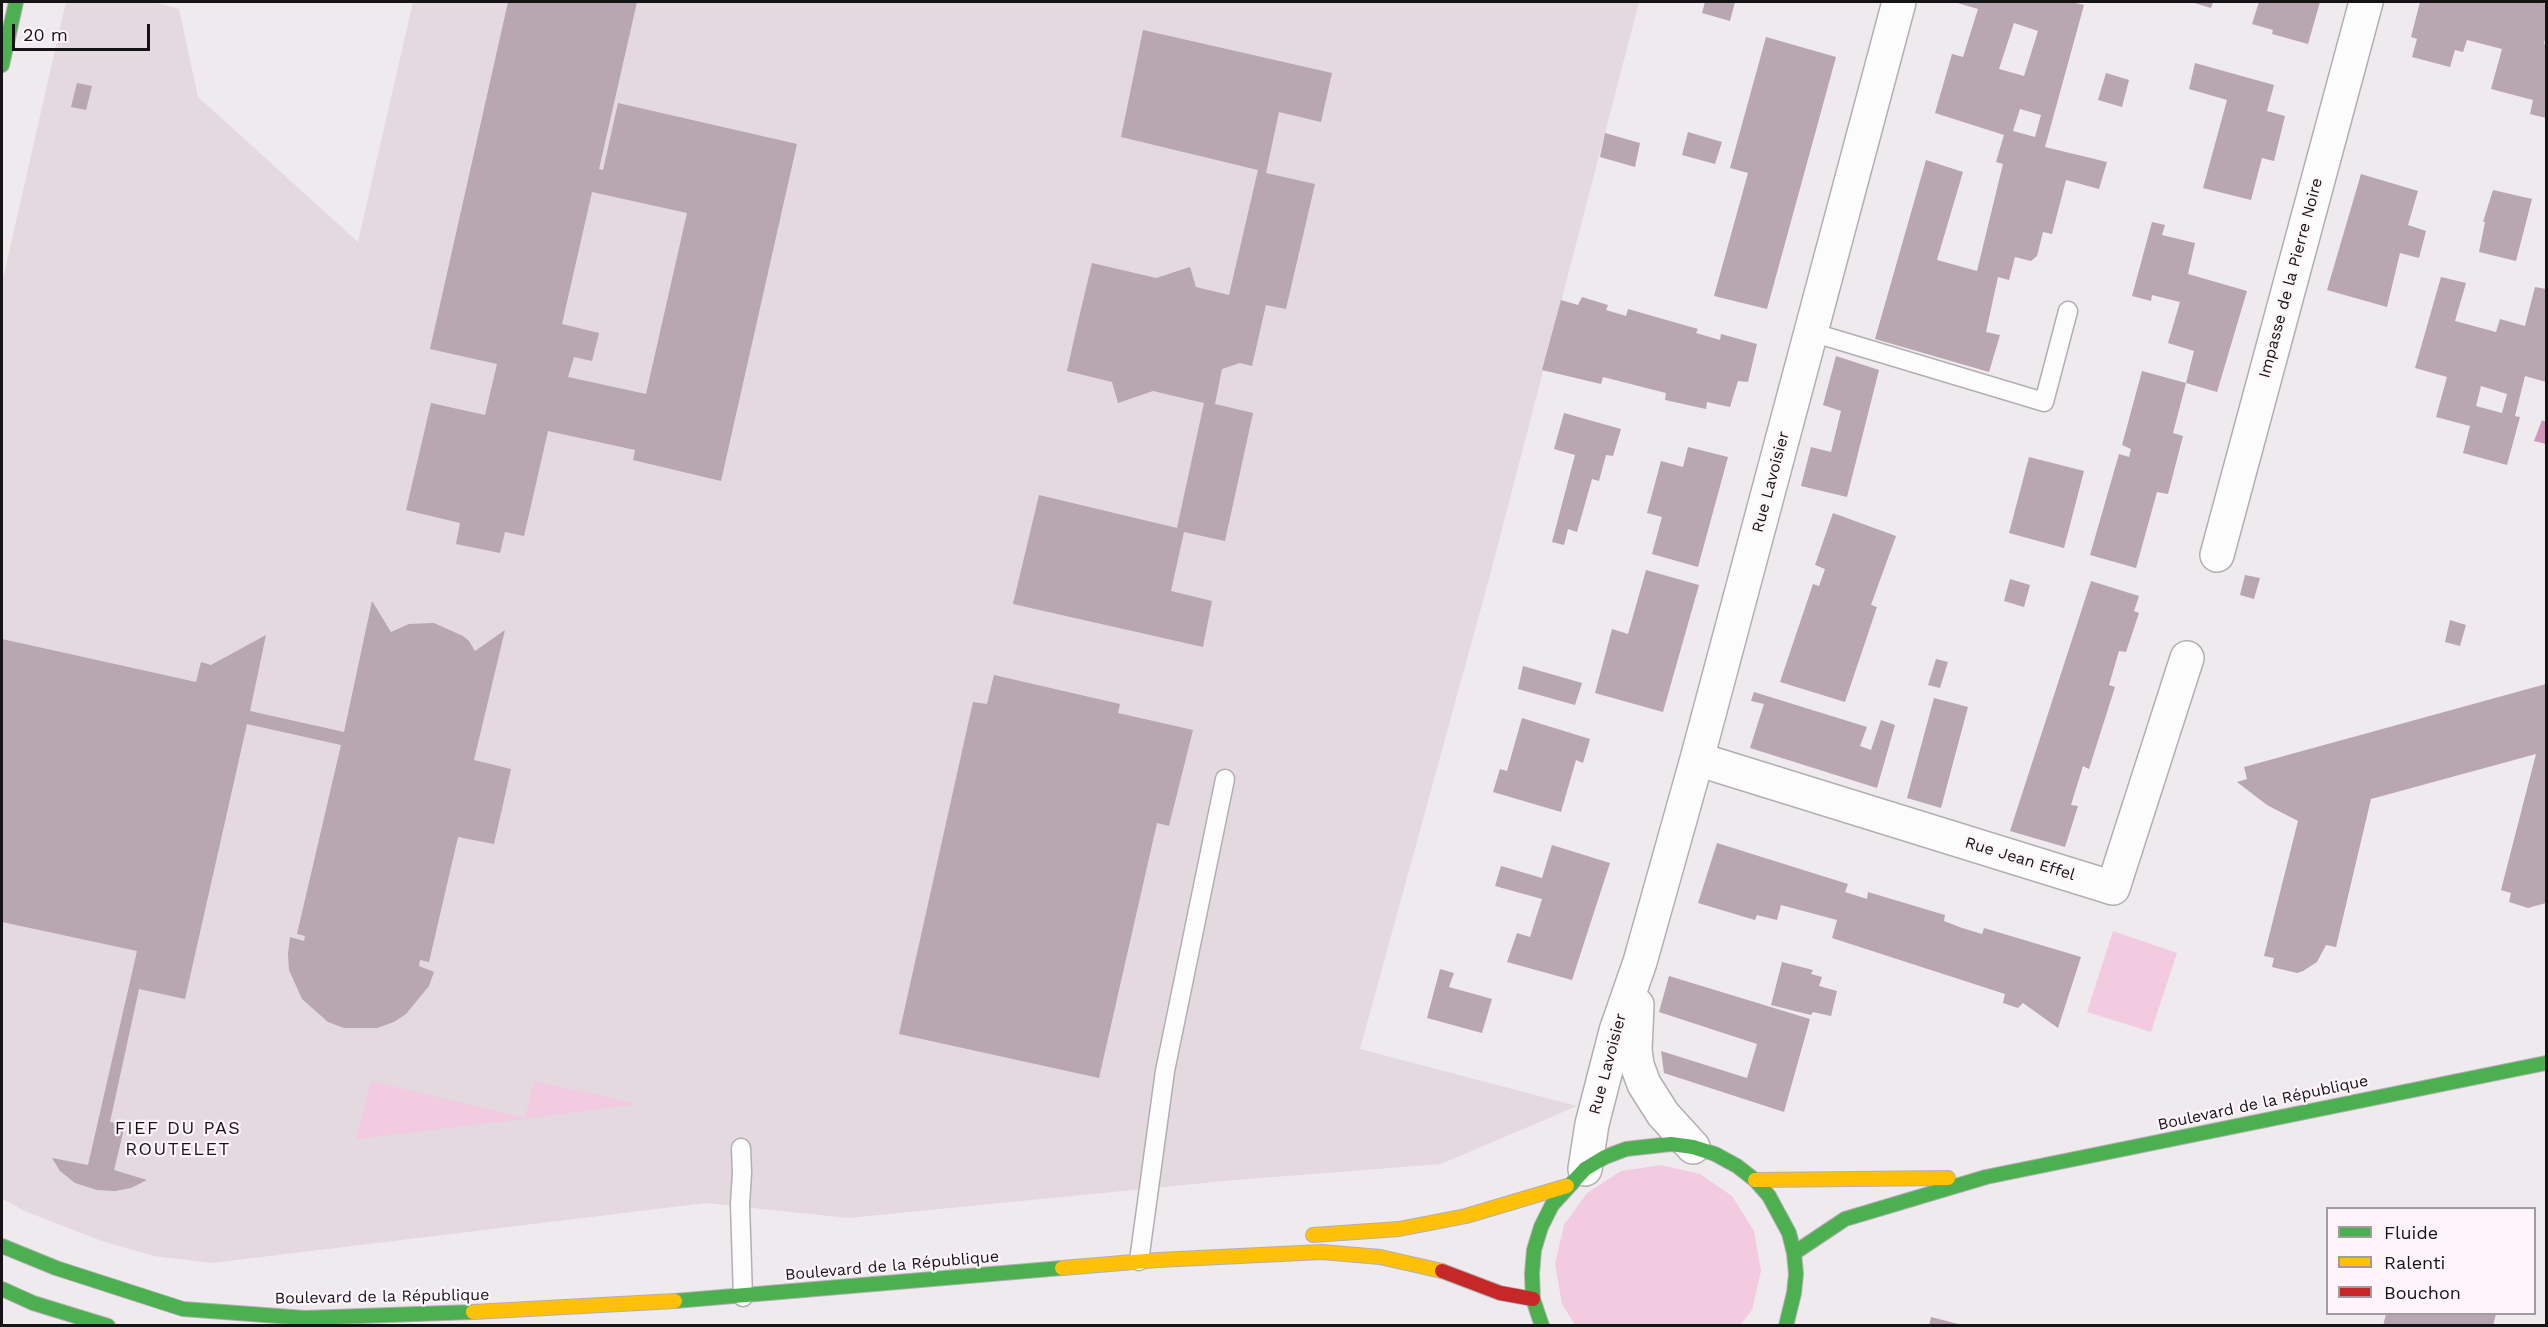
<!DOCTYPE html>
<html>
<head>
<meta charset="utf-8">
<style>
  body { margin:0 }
  #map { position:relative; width:2548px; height:1327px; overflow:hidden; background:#efeaed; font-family:"Work Sans",sans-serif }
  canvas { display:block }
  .frame { position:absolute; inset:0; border:3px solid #161315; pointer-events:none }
  .legend { position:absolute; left:2326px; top:1207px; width:210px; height:108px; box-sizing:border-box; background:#fef5fa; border:2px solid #a19b9e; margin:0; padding:8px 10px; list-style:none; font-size:18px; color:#161315 }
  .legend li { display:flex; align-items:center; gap:12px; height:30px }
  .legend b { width:30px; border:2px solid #a19b9e }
  .scale { position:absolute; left:12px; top:24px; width:138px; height:27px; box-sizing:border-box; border:3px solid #161315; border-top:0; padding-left:8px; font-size:18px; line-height:21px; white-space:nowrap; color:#161315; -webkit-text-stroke:4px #fef5fa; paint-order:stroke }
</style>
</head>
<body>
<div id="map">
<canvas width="2548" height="1327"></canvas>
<div class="frame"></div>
<ul class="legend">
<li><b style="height:8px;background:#4caf50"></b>Fluide</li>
<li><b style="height:8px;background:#ffc107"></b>Ralenti</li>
<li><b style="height:8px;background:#c62828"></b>Bouchon</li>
</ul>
<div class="scale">20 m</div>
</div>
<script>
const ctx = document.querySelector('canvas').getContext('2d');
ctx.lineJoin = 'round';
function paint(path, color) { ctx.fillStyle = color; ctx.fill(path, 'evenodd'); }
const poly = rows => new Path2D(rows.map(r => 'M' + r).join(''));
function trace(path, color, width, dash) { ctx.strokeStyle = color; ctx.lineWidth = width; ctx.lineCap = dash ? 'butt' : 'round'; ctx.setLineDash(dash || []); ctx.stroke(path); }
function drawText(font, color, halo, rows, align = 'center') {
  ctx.font = font + ' "Work Sans",sans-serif'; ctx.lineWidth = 4.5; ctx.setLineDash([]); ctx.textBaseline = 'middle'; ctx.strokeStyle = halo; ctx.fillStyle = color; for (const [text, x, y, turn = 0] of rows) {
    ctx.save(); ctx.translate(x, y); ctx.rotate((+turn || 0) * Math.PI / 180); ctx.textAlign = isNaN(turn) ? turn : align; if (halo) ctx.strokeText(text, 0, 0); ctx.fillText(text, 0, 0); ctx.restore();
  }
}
const built = poly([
  [66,2,155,2,179,9,198,97,358,242,413,2,1639,2,1490,575,1360,1049,1577,1106,1441,1164,1235,1180,848,1218,706,1203,212,1263,154,1256,102,1241,27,1212,2,1199,2,283]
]);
const green = poly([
  [2113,931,2177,953,2151,1032,2087,1012],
  [371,1081,525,1118,534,1081,639,1104,525,1119,356,1139],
  [1661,1165,1700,1174,1732,1196,1754,1231,1761,1271,1752,1310,1740,1325,1575,1325,1562,1304,1555,1264,1564,1225,1587,1193,1621,1171]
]);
const water = poly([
  [2542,420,2546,422,2546,444,2534,441]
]);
const building = poly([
  [508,2,637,2,599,169,603,170,618,103,797,144,721,481,633,460,635,450,548,431,524,536,505,532,500,553,456,544,460,523,406,510,431,403,485,415,497,364,430,349],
  [592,192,687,213,646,394,568,377,574,357,592,361,599,333,562,324],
  [1705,2,1735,2,1730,21,1702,13],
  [1954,2,2071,2,2084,5,2045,147,2107,162,2099,189,2066,180,2052,234,2043,232,2037,256,2031,261,2015,257,2009,280,1998,277,1986,332,2000,335,1989,372,1875,339,1926,160,1963,172,1937,260,1977,271,2003,164,1996,162,2004,135,1935,113,1952,54,1963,57,1978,9],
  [2014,23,2038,31,2024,76,1999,69],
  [2020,109,2041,115,2035,137,2013,131],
  [2191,2,2213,2,2211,8],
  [2259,2,2320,2,2308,44,2272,34,2273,30,2252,24],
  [2420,2,2539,2,2546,4,2546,33,2544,44,2546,44,2546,118,2530,114,2533,100,2491,89,2502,49,2467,40,2463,52,2455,50,2450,67,2412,57,2417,39,2411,37],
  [1143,30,1332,73,1321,122,1279,112,1266,173,1315,184,1286,309,1266,305,1252,366,1240,363,1222,369,1215,404,1253,413,1225,541,1184,532,1171,591,1212,601,1203,647,1013,604,1039,495,1177,528,1204,403,1153,391,1118,403,1112,382,1067,371,1077,326,1092,263,1156,278,1190,267,1196,287,1229,295,1258,170,1121,137],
  [1766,37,1836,57,1767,309,1714,296,1748,173,1730,168],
  [2195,63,2274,85,2267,111,2285,116,2274,161,2262,158,2251,200,2203,188,2227,100,2189,89],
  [2106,73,2129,80,2122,107,2098,100],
  [77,83,92,86,86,110,71,107],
  [1688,132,1722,142,1715,164,1682,155],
  [1605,133,1640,143,1635,167,1600,157],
  [2361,174,2418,191,2408,225,2426,231,2419,258,2400,253,2387,307,2327,290],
  [2493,190,2532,199,2516,261,2479,252,2485,222,2483,222],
  [2152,222,2165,225,2162,235,2195,243,2188,274,2247,291,2217,392,2186,383,2194,351,2168,343,2180,302,2152,295,2151,301,2132,296],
  [2441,277,2466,283,2455,321,2496,332,2500,319,2525,326,2535,287,2546,289,2546,382,2525,376,2515,416,2520,417,2507,465,2463,453,2470,426,2436,417,2447,377,2415,368],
  [2481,386,2507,394,2502,413,2476,406],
  [1582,297,1608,305,1606,310,1626,316,1628,309,1698,329,1696,333,1720,340,1721,334,1757,344,1748,382,1738,381,1730,407,1707,402,1706,409,1665,400,1666,393,1611,379,1603,377,1601,384,1542,370,1561,300,1578,305],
  [1836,356,1879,370,1847,497,1801,486,1811,447,1831,452,1841,411,1823,405],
  [2142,371,2186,383,2173,433,2183,436,2168,494,2157,492,2136,568,2090,555,2119,454,2129,457,2131,449,2122,445],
  [1564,413,1621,429,1613,456,1606,455,1599,481,1592,479,1577,532,1568,529,1564,545,1552,542,1575,455,1554,449],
  [1688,447,1728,457,1698,567,1652,554,1662,517,1647,513,1661,461,1683,467],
  [2029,457,2084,471,2064,548,2009,533],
  [1833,513,1896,536,1871,605,1877,607,1845,702,1780,682,1813,584,1819,586,1825,569,1815,565],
  [1646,570,1699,585,1663,712,1595,693,1612,629,1628,634],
  [2245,575,2260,578,2254,599,2240,595],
  [2010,579,2030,585,2024,607,2004,601],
  [2091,581,2139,596,2134,611,2139,613,2126,652,2119,651,2109,685,2115,687,2089,769,2083,766,2071,805,2078,806,2065,847,2010,831],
  [372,601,391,632,409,624,434,623,463,636,469,641,475,651,505,630,474,760,511,769,494,844,458,837,429,962,420,960,419,966,434,972,429,986,406,1014,394,1022,377,1028,344,1028,328,1022,302,999,289,970,288,954,290,937,304,941,305,936,297,934,341,745,247,724,185,999,139,989,110,1122,125,1125,114,1170,147,1180,131,1188,115,1191,97,1190,75,1183,60,1171,52,1158,88,1165,137,951,2,922,2,639,196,682,201,662,211,665,266,635,250,711,344,732],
  [2450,620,2466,625,2460,646,2445,642],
  [1936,659,1948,662,1940,688,1928,685],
  [1523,666,1582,683,1575,705,1518,689],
  [994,675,1120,704,1118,713,1193,730,1169,826,1157,823,1099,1078,899,1034,973,702,987,704],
  [2546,684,2546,903,2528,908,2509,902,2511,893,2501,890,2536,754,2371,799,2336,947,2326,945,2317,962,2303,971,2297,973,2272,967,2274,958,2264,956,2298,821,2267,805,2237,782,2247,779,2244,767],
  [1754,692,1867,727,1860,746,1871,750,1881,720,1895,725,1877,788,1750,748,1764,704,1751,701],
  [1934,698,1968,707,1941,808,1907,798],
  [1522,718,1590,739,1583,763,1576,760,1561,812,1493,792,1500,769,1507,771],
  [1717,843,1848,884,1845,892,1867,899,1868,892,1945,915,1944,921,1962,928,1982,934,1984,928,2081,957,2058,1028,2023,1003,2018,1008,2003,1003,2005,994,1832,938,1837,920,1781,905,1777,920,1757,915,1755,920,1698,903],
  [1552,845,1610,863,1572,980,1507,962,1517,933,1530,937,1542,899,1495,886,1501,866,1542,878],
  [1782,962,1813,970,1811,974,1822,977,1819,986,1837,991,1831,1016,1813,1012,1811,1015,1771,1005],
  [1440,969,1454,973,1449,987,1492,999,1482,1033,1427,1018],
  [1669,976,1810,1019,1784,1112,1664,1073,1661,1051,1747,1078,1757,1044,1659,1012],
  [2386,1314,2496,1314,2493,1326,2383,1326],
  [1931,1317,1962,1325,1962,1326,1929,1326]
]);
const lane = poly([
  [1811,332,2044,402,2068,311],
  [741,1148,742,1173,740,1204,743,1297],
  [1139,1261,1165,1071,1225,779]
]);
const street = poly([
  [2217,555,2366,2],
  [1697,759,2113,888,2187,658],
  [1637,1005,1635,1050,1637,1065,1644,1084,1663,1114,1693,1147],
  [1585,1169,1592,1124,1616,1031,1640,962,1697,759,1899,2]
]);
const fast = poly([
  [2,65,16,2],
  [2,1246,56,1268,183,1309,305,1318,473,1312],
  [1794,1253,1845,1219,1986,1177,2546,1063],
  [2,1289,33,1303,108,1326],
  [675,1301,1062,1268],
  [1542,1326,1533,1299,1532,1274,1534,1250,1541,1227,1552,1205,1585,1169,1605,1157,1626,1149,1671,1144,1693,1147,1715,1154,1737,1166,1755,1180,1769,1196,1789,1233,1794,1253,1796,1274,1794,1293,1786,1326]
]);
const slow = poly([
  [1755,1180,1948,1178],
  [1313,1235,1399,1229,1466,1216,1567,1186],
  [1062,1268,1158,1260,1322,1252,1380,1257,1442,1271],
  [473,1312,675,1301]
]);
const jam = poly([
  [1442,1271,1500,1293,1533,1299]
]);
const streetNames = [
  ["Impasse de la Pierre Noire",2291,278,-75],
  ["Rue Lavoisier",1771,482,-75],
  ["Rue Jean Effel",2020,859,17],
  ["Rue Lavoisier",1608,1064,-75],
  ["Boulevard de la République",2263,1103,-12],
  ["Boulevard de la République",892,1266,-5],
  ["Boulevard de la République",382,1297,-1]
];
const neighbourhoodNames = [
  ["FIEF DU PAS",178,1129],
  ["ROUTELET",178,1150]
];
paint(built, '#e3d9df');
paint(green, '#f2cbe1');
paint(water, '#d296bb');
paint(building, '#b8a6b1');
trace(lane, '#b2afb1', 21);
trace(street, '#b2afb1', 36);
trace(fast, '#b2afb1', 16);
trace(slow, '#b2afb1', 16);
trace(jam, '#b2afb1', 16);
trace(lane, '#fdfcfc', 18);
trace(street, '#fdfcfc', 33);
trace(fast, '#4caf50', 14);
trace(slow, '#ffc107', 14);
trace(jam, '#c62828', 14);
drawText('16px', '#161315', '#fef5fa', streetNames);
ctx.letterSpacing = '1.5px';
drawText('18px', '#161315', '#fef5fa', neighbourhoodNames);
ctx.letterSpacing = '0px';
</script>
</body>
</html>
